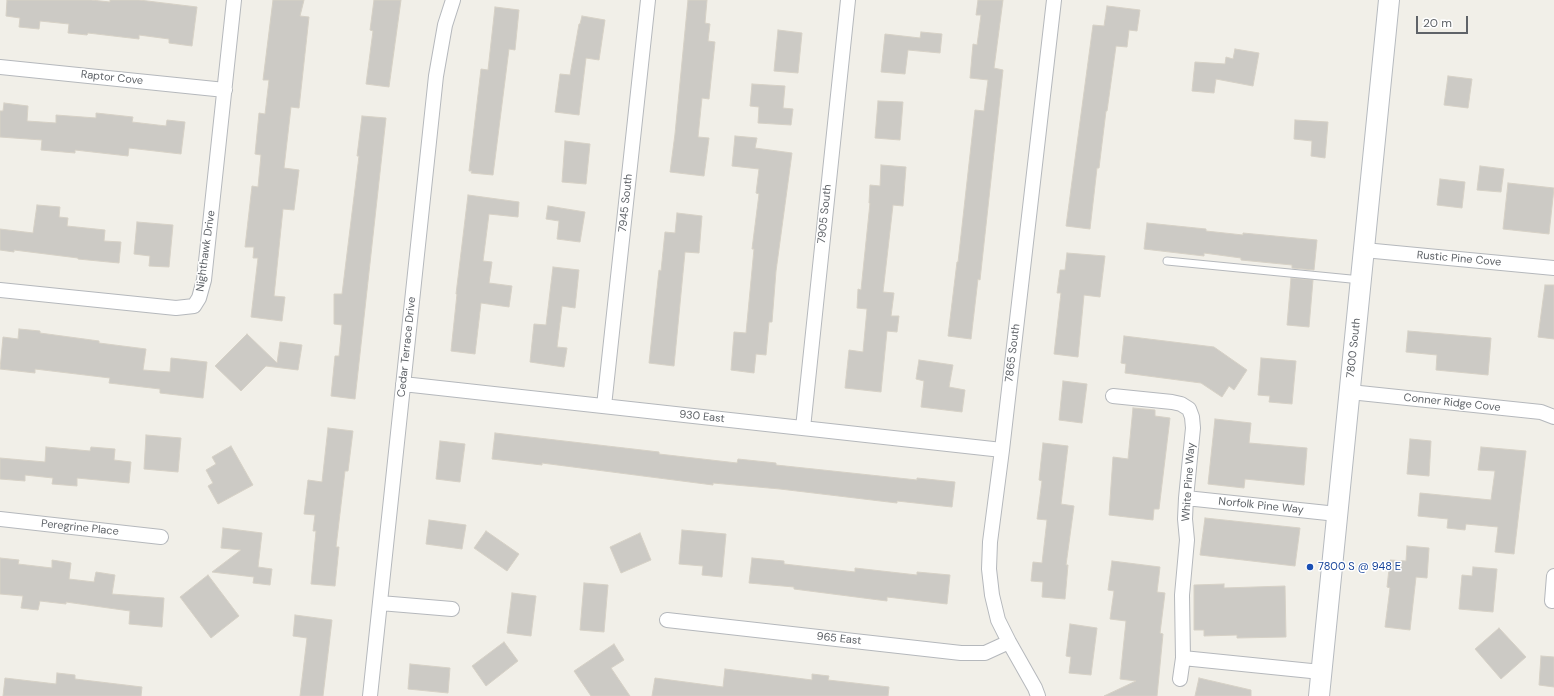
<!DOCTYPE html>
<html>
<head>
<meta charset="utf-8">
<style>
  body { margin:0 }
  #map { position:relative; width:1554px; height:696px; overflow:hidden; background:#f1efe8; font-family:"DM Sans",sans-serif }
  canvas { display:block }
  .scale { position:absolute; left:1416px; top:16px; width:52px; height:18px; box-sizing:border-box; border:2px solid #5f6368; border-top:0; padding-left:5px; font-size:12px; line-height:14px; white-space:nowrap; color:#5f6368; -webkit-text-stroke:3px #fff; paint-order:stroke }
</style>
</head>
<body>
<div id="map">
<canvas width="1554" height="696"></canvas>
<div class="scale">20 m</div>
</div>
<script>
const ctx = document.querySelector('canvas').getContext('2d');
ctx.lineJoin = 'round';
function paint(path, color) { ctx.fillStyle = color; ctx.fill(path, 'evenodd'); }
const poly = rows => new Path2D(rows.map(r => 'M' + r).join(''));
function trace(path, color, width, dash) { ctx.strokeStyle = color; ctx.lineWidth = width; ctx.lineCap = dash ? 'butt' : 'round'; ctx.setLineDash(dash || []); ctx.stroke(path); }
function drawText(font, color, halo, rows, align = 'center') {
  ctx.font = font + ' "DM Sans",sans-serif'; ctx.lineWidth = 3; ctx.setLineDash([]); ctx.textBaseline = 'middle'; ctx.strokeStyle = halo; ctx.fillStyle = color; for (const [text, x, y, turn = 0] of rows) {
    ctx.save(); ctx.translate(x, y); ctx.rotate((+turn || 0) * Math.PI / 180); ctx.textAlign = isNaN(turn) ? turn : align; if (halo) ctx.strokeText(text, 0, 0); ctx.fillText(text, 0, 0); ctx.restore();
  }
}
const building = poly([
  [7,0,91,0,110,2,110,0,139,0,197,7,192,46,169,43,169,39,139,35,139,39,88,33,87,35,68,33,69,24,40,21,39,29,19,27,20,18,6,16,7,0],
  [273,0,304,0,300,16,309,17,299,108,291,107,284,168,299,170,294,210,283,209,274,296,285,297,282,321,251,317,258,258,253,258,254,247,245,247,252,186,258,187,261,155,255,154,259,113,265,114,269,80,263,80,273,0],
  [374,0,401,0,389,87,366,84,373,31,370,30,374,0],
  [688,0,707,0,705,23,710,24,708,41,715,42,709,99,702,98,698,137,709,138,704,176,670,172,675,134,688,0],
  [978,0,1003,0,994,68,1003,70,980,280,978,279,971,339,948,336,957,262,958,262,975,110,984,111,988,80,970,78,973,44,977,45,981,15,976,15,978,0],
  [1107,6,1140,10,1137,31,1129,30,1127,47,1116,46,1107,111,1106,111,1099,168,1097,168,1090,229,1066,226,1093,25,1104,26,1107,6],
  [495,7,519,10,515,50,509,49,493,175,471,173,472,171,469,171,481,69,488,70,495,7],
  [582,16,605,20,599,60,586,58,579,115,555,112,560,74,570,75,579,24,580,24,582,16],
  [778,30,802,33,798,73,774,71,778,30],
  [921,32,942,34,940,53,908,50,905,74,881,72,885,34,920,38,921,32],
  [1235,49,1259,53,1253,86,1216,79,1214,93,1192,91,1195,62,1225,64,1226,57,1233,59,1235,49],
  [1448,76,1472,79,1468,108,1444,105,1448,76],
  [752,84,785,86,783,108,793,109,791,125,758,123,759,107,750,106,752,84],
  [878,101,903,102,900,140,875,138,878,101],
  [4,103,28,106,27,121,56,123,56,115,96,118,96,113,133,117,132,122,166,126,167,120,185,122,181,154,129,148,128,156,75,150,75,153,41,150,42,140,0,137,0,111,3,111,4,103],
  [362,116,386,118,355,399,331,396,335,356,339,356,342,325,334,324,334,294,342,294,359,156,357,156,362,116],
  [1295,120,1328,122,1325,158,1311,156,1312,141,1294,139,1295,120],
  [735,136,757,138,755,148,792,153,776,271,772,322,769,322,766,355,756,354,754,373,731,370,734,332,746,333,754,249,752,249,759,194,756,193,759,169,732,166,735,136],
  [565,141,590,144,586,184,562,182,565,141],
  [881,165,906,167,903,206,893,205,883,292,894,293,891,316,899,316,897,332,887,331,881,392,845,388,849,350,863,352,867,309,857,308,858,289,861,290,870,203,869,203,870,185,880,186,881,165],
  [1480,166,1504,169,1501,192,1477,190,1480,166],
  [1440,179,1465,182,1462,208,1437,205,1440,179],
  [1508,183,1554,188,1549,234,1503,229,1508,183],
  [468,195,519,202,518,217,489,214,483,261,492,262,489,283,512,286,509,307,481,303,475,354,451,351,457,294,456,294,468,195],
  [37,205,60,207,59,217,68,218,67,226,105,230,104,241,121,242,119,263,78,259,78,258,14,250,14,252,0,250,0,229,33,233,37,205],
  [548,206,585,212,580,242,557,239,559,221,546,219,548,206],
  [677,213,702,216,699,253,685,252,674,366,649,363,659,270,661,271,665,232,675,233,677,213],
  [137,222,173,225,169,267,149,266,150,256,134,254,137,222],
  [1147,223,1206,229,1206,231,1243,235,1243,233,1317,240,1314,270,1292,268,1292,265,1241,260,1241,258,1204,253,1204,256,1144,249,1147,223],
  [1067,253,1105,256,1100,297,1084,295,1078,357,1054,354,1061,293,1057,293,1060,270,1065,270,1067,253],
  [553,267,579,270,575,308,562,306,557,347,567,348,564,367,530,362,534,324,546,325,553,267],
  [1291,278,1313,280,1309,327,1287,325,1291,278],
  [1545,285,1554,285,1554,339,1538,337,1545,285],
  [19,329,40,331,40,333,99,341,99,343,146,349,143,370,170,372,171,358,207,362,203,398,160,393,160,389,109,383,110,378,35,369,35,373,0,369,3,337,18,339,19,329],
  [1408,331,1491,338,1488,375,1436,370,1437,355,1406,352,1408,331],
  [247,334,277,363,280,342,302,345,298,370,266,366,241,391,215,366,247,334],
  [1124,336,1214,347,1247,370,1234,390,1229,386,1222,397,1201,383,1125,373,1126,364,1121,363,1124,336],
  [1261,358,1296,361,1292,404,1269,402,1270,396,1258,395,1261,358],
  [919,360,953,365,949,387,965,390,962,412,921,407,924,381,916,379,919,360],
  [1063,381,1087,384,1082,423,1059,420,1063,381],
  [1133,408,1155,410,1155,416,1170,418,1159,509,1154,509,1153,520,1109,515,1113,457,1128,459,1133,408],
  [1215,419,1251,423,1249,443,1307,448,1304,485,1245,479,1244,488,1208,484,1215,419],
  [328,428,353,431,348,471,345,471,336,547,339,547,335,586,311,584,316,531,313,531,315,515,304,514,308,480,322,482,328,428],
  [495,433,659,452,659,454,737,463,738,459,776,463,776,465,917,480,917,478,955,482,952,507,897,501,897,503,780,489,713,483,713,485,542,463,542,465,492,459,495,433],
  [146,435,181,438,178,472,144,469,146,435],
  [1410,439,1431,441,1429,476,1407,474,1410,439],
  [440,441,465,444,460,482,436,479,440,441],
  [1043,443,1068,446,1061,504,1074,506,1066,565,1068,565,1065,599,1042,597,1043,582,1031,581,1033,562,1042,563,1047,520,1037,519,1042,481,1039,480,1043,443],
  [231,446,253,485,218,504,208,486,213,483,206,470,216,464,212,457,231,446],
  [46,447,90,451,91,447,115,449,114,460,131,462,129,483,77,478,77,486,52,484,53,478,25,475,25,481,0,479,0,458,45,462,46,447],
  [1481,447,1526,451,1514,554,1495,552,1498,527,1466,524,1465,530,1447,528,1448,519,1418,516,1420,493,1491,500,1495,471,1478,470,1481,447],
  [1205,518,1300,528,1295,566,1200,555,1205,518],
  [429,520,466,525,462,549,426,544,429,520],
  [223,528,262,533,258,567,272,569,270,585,253,583,254,577,212,572,241,550,221,548,223,528],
  [682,530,726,534,722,577,702,575,703,566,679,564,682,530],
  [486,531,519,554,507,571,474,548,486,531],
  [640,533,651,560,621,573,610,547,640,533],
  [1407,546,1429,548,1427,578,1416,577,1410,630,1385,627,1390,588,1387,587,1390,560,1406,561,1407,546],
  [0,558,19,560,18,564,52,568,52,560,71,563,69,579,94,582,96,572,115,575,112,594,164,598,162,627,129,624,130,611,66,602,66,604,40,601,38,610,21,608,23,596,0,594,0,558],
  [752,558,784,561,784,564,855,572,855,568,917,575,917,572,950,575,947,604,887,597,887,601,794,589,794,587,749,583,752,558],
  [1112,561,1160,567,1157,592,1165,593,1160,633,1163,634,1157,696,1104,696,1136,681,1120,679,1126,621,1110,619,1114,591,1108,590,1112,561],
  [1473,567,1497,569,1493,612,1459,609,1462,575,1472,576,1473,567],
  [208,575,239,616,211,638,180,597,208,575],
  [584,583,608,585,604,632,580,630,584,583],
  [1224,584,1224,588,1285,586,1286,637,1237,638,1237,635,1204,636,1204,630,1194,630,1194,585,1224,584],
  [512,593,536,596,531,636,507,633,512,593],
  [295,615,332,620,323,696,300,696,307,638,293,636,295,615],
  [1070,624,1097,628,1091,675,1069,673,1071,657,1066,656,1070,624],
  [1499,628,1526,657,1501,679,1475,649,1499,628],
  [504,642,518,661,486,686,472,666,504,642],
  [614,644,624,660,611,668,630,696,591,696,574,671,614,644],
  [1541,656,1554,657,1554,687,1539,685,1541,656],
  [410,664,450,668,448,693,408,689,410,664],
  [725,669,812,680,812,674,829,676,828,680,889,687,888,696,652,696,655,678,723,687,725,669],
  [57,673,75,675,75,679,142,687,141,696,3,696,5,678,56,684,57,673],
  [1199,678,1251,690,1251,696,1195,696,1199,678]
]);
const service = poly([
  [1167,261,1361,280]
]);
const minor = poly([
  [0,67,225,90],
  [1364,250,1554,268],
  [0,290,176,308,194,306,199,298,204,280,234,0],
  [403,384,1002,450],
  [1350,392,1541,412,1554,417],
  [1113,396,1172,402,1181,404,1189,409,1192,417,1193,428,1186,498,1185,519,1187,540,1182,595,1183,658,1180,679],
  [604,406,648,0],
  [803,428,848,0],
  [1186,498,1337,514],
  [0,519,161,537],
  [1552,601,1554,576],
  [380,603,452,609],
  [667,620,961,653,985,653,1009,642],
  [1183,658,1321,672],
  [370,696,436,76,445,25,453,0],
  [1038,696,1035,688,1009,642,998,620,992,595,989,569,990,542,1002,450,1054,0]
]);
const secondary = poly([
  [1319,696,1389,0]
]);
const markers = [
  [1310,567,4,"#1a4fb4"]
];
const streetNames = [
  ["Raptor Cove",112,78,6],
  ["7945 South",626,203,-84],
  ["7905 South",825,214,-84],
  ["Nighthawk Drive",206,251,-82],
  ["Rustic Pine Cove",1459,259,5],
  ["Cedar Terrace Drive",407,347,-84],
  ["7800 South",1354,348,-84],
  ["7865 South",1013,353,-83],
  ["Conner Ridge Cove",1452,403,6],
  ["930 East",702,417,6],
  ["White Pine Way",1189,482,-86],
  ["Norfolk Pine Way",1261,506,6],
  ["Peregrine Place",80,528,6],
  ["965 East",839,639,6]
];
const transitNames = [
  ["7800 S @ 948 E",1318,567]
];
paint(building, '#cccac5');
trace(building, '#d6d1c6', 1);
trace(service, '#b5b8bc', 9);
trace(minor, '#b5b8bc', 16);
trace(secondary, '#b6babf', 22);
trace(service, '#fff', 7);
trace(minor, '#fff', 14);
trace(secondary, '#fff', 20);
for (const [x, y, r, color] of markers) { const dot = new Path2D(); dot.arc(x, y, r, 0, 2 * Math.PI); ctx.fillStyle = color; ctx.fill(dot); trace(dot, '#fff', 1.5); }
drawText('11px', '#5f6368', '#fff', streetNames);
drawText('11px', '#164399', '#fff', transitNames, 'left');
</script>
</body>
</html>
